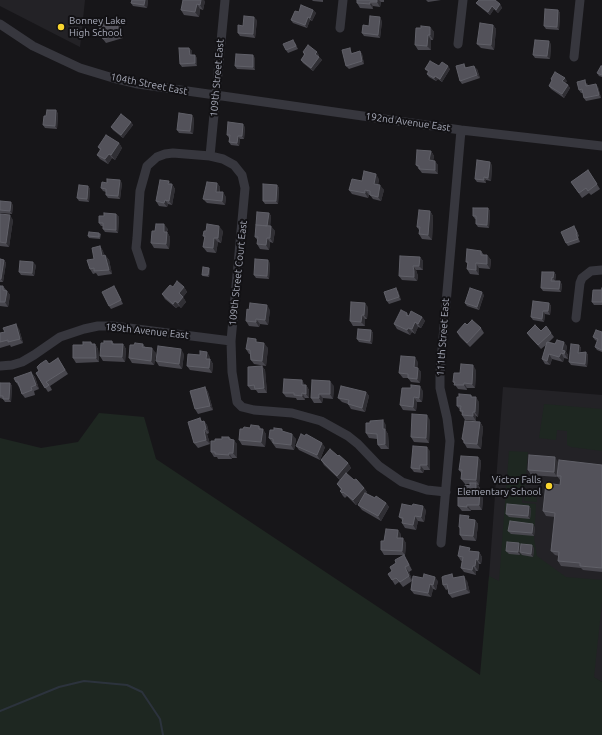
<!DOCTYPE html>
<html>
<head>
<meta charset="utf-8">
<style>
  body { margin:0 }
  canvas { display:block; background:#171619 }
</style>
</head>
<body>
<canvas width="602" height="735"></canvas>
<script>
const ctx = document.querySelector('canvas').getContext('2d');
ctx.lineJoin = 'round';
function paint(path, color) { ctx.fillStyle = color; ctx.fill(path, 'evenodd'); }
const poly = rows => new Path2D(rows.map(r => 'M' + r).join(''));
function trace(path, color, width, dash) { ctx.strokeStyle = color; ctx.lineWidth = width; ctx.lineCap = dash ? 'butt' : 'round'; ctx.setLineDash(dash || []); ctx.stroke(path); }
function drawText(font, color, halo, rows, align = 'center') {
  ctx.font = font + ' Ubuntu,sans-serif'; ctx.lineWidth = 4; ctx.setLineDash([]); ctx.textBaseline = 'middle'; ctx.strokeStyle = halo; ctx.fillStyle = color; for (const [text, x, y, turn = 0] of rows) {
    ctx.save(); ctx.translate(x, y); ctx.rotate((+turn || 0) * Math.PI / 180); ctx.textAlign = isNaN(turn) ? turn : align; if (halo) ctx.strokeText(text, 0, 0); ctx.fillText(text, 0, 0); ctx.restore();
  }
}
const built = poly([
  [0,0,85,0,80,47,0,6],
  [503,387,602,395,602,682,486,618]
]);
const green = poly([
  [544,404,602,409,602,451,571,447,567,445,567,431,557,430,556,440,539,438],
  [99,413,144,417,156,459,480,675,489,576,499,581,509,451,528,452,525,486,523,486,522,503,536,504,534,538,537,556,566,577,602,580,602,602,594,677,602,682,602,735,0,735,0,438,41,448,78,442],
  [531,493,536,496,537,502,524,501,525,496]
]);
const stream = poly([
  [0,711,59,687,84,681,127,685,142,692,160,719,163,735]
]);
const minor = poly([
  [0,24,33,46,80,68,113,78,138,84,461,130,602,146],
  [340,28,343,0],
  [458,44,463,0],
  [574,57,580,0],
  [210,156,225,0],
  [142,266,136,248,137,238,140,191,147,166,157,157,165,154,173,153,210,156,223,159,234,165,242,175,245,188,231,341,232,372,237,402,242,407,254,410,292,413,321,421,348,436,358,444,379,466,402,482,427,490,446,492],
  [576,318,580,283,582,278,591,271,602,270],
  [0,366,12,365,22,362,34,355,60,337,84,329,98,326,113,326,231,341],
  [441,543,450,441,447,418,440,388,440,373,461,130]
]);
const wall = poly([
  [132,0,148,0,147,8,133,6,131,3],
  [312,0,323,0,323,2,313,1],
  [357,0,384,0,384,2,381,2,380,7,373,6,373,9,360,8,357,3],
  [426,0,441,0,428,2],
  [205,1,203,10,200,9,199,17,184,15,181,10],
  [476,3,500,4,502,8,498,13,494,9,490,15,479,6],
  [313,10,316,13,312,21,310,20,307,28,293,23,291,20,299,12],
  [558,10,560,13,559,30,546,29,544,26],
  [106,18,109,22,120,25,123,38,106,43,103,39],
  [257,20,255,38,240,36,238,33],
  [382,21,380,38,364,36,362,33,369,26],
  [493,25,496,29,494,50,481,48,477,44],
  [430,27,434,32,433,40,431,40,431,50,418,50,415,45,421,28],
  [295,43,298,49,288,53,286,50],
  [551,44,550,59,535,58,533,55],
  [189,48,192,51,192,55,197,58,197,66,182,67,180,64],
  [352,51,352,53,360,51,362,54,364,64,349,69,346,66],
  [303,52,319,55,318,56,322,60,313,71,303,63,301,60,304,55],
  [255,58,255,70,237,69,235,66],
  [464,64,466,68,477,69,480,78,462,84,460,81],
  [439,66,450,69,442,82,438,79,436,81,429,77,427,74,428,72,425,69],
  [602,66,602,77,599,76,597,73],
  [551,79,567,81,565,83,568,85,570,88,564,98,551,89,549,86,552,81],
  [587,83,588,86,598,87,601,98,586,101,584,98,583,93,581,93,579,90],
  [56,110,58,114,57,129,45,128,43,125,46,116],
  [194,118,193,134,179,133,177,130],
  [131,122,133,125,123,138,113,130,111,127],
  [245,127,244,139,240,139,239,146,231,145,229,142,229,138,227,135],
  [119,143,122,148,115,160,112,158,108,164,100,159,97,155,100,150,98,147],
  [431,151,434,156,433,161,438,165,438,174,422,173,416,165],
  [492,165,491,181,486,180,486,183,477,182,475,179],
  [588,170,600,189,591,195,589,193,582,198,571,182],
  [379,179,378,185,384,190,381,201,373,199,370,195,369,195,368,198,352,194,349,190,362,181],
  [122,183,120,199,108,198,106,195,106,192,103,191,101,188],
  [217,183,220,187,220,192,226,197,225,205,207,203,203,199],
  [171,184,172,184,175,189,172,205,168,204,167,207,159,206,156,201],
  [277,185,279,188,278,204,265,204,263,201],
  [88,186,90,189,89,202,79,201,77,198],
  [0,201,13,205,12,214,0,213],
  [488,208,490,211,489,228,478,227,476,224,476,219,475,219,473,216],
  [430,211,433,216,432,240,422,239,419,234,419,230,417,227],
  [269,213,271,216,270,226,275,231,273,243,270,242,269,250,260,249,257,244,258,241,255,237],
  [0,214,13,220,9,247,0,246],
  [116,214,119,217,118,233,105,232,103,229,103,226,101,226,99,223,104,216],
  [168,229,167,232,170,237,169,249,154,248,151,243,155,231],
  [576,229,579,236,578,237,580,242,568,246,566,243],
  [206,231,223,231,221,243,218,242,216,253,207,252,203,247,205,238,203,236],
  [99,233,101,234,100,239,89,238,88,236],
  [100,246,103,251,104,256,105,255,109,260,112,274,98,276,96,273,93,274,90,269],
  [481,251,484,255,487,255,491,260,490,269,479,268,479,275,470,274,467,269,468,264,466,262],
  [420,257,423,261,423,270,416,270,418,276,417,281,402,280,399,276],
  [0,259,4,260,6,263,3,282,0,282],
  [270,263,269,279,256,278,254,275],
  [36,265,34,276,21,275,19,272],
  [209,268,210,269,209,277,203,276,202,275],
  [554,272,556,275,555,281,554,281,560,281,562,285,561,292,543,291,541,288],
  [0,286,3,286,10,295,8,307,0,306],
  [173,287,184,287,187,292,183,297,186,302,181,308,179,306,176,308,165,299,162,294],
  [602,288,602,305,594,305,592,302,602,290],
  [116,289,123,304,111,309,109,306],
  [398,291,401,300,389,304,387,301],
  [484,295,479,310,467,306,465,303],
  [549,303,551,306,550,315,545,314,544,322,533,320,531,317],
  [368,307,367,319,365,319,365,326,353,326,350,321],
  [249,310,270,310,268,325,260,324,259,327,249,326,246,321],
  [407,313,409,316,422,317,425,321,421,328,418,327,415,334,412,332,410,335,397,329,394,324],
  [467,325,481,328,484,333,470,347,460,337,457,332],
  [19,329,23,343,11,347,10,345,0,348,0,333],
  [371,330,373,333,372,344,359,342,357,339],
  [541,331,551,333,554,337,549,342,567,346,566,352,568,355,568,359,564,358,563,362,552,359,550,365,545,364,542,359,546,345,541,349,530,337,527,333],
  [602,332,602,352,597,350,595,347,597,341,595,340,593,337],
  [112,341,114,344,123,344,126,349,125,362,103,361,100,356,104,343],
  [91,342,92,344,95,344,98,349,99,362,76,363,73,358,83,345],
  [259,342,268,348,266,366,254,364,251,360,250,354,249,354,246,349],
  [143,344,145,347,156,353,154,365,132,363,129,358,134,345],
  [579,345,581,348,580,352,586,352,588,355,587,367,571,365,569,362],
  [184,354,182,369,159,366,156,361],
  [210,357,210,359,213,364,212,373,190,370,187,366],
  [58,358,68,374,50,386,52,390,48,392,36,373],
  [418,362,417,368,421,372,420,383,411,382,408,378,403,378,399,373],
  [262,366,265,370,267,393,258,393,256,390,251,390,248,386],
  [476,370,475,388,467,388,467,390,458,389,453,382,460,373],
  [31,372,35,377,39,389,34,391,35,395,25,398,22,394,20,387,19,387,16,382],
  [0,383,10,383,12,386,11,402,5,402,3,399,0,398],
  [305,385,306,385,309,390,309,398,305,398,305,400,297,400,296,398,286,397,283,393],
  [334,386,333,399,323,398,322,403,314,403,311,398],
  [205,387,208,392,213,410,198,414,195,409],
  [411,388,423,391,422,402,417,402,416,411,403,410,400,405],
  [366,392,369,396,365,412,351,409,348,404,342,402,338,398],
  [471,395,472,397,479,402,478,417,476,416,476,421,465,420,462,415,462,414,460,410,457,406,459,397],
  [200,418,202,421,204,421,207,425,209,433,207,434,210,444,198,448,194,443],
  [430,420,429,443,414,442,411,437],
  [480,422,483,427,481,449,467,448,462,439],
  [386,425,386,431,388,434,389,449,381,449,378,445,377,439,369,438,366,433],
  [259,426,266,434,265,447,242,445,239,440,243,429],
  [285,432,296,439,294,450,276,448,269,438],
  [229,437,231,439,237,444,237,458,232,458,232,459,218,459,217,457,214,457,211,452,215,441],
  [296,446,325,447,320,460,299,450],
  [430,451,430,470,424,470,423,473,414,472,411,468],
  [478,457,481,461,479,485,478,485,480,488,479,492,483,497,482,510,471,510,471,511,462,511,458,506,464,490,470,486,470,484,465,484,461,479,462,474,459,470],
  [321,460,348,463,351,468,344,476,354,480,364,488,367,492,366,493,375,498,386,503,389,507,381,521,362,510,358,505,363,496,356,505,347,496,345,498,343,496,340,491,341,490,337,484,340,480,324,465],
  [558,462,557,477,531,475,528,470],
  [602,465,602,572,583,570,581,568,561,566,558,561,559,556,555,555,551,551,555,517,546,516,543,511,560,485,560,480,557,476],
  [529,506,531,509,530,519,509,517,506,514],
  [426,510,424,522,418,521,416,530,405,528,402,523,403,521,399,517],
  [471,519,475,520,478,524,476,541,463,540,460,535,460,529,459,527],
  [535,527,534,536,511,534,508,531],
  [401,534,401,538,406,543,405,555,384,555,381,550,384,541],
  [520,546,534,548,533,557,522,555,520,553,520,555,509,554,506,551],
  [472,551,479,552,482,557,481,564,479,564,478,571,476,571,476,575,464,572,461,568,462,561,461,561,458,556],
  [407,560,412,570,409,572,412,580,438,581,436,590,433,589,431,597,414,594,411,590,412,581,403,587,399,582,395,585,392,580,392,571],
  [455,578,467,581,470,593,452,598,449,594,448,589,446,590,443,585]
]);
const shadedWall = poly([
  [145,0,148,0,147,8,144,5],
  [201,0,204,0,205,1,203,10,200,5],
  [377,0,379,0,381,2,380,7,377,2],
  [370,2,373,6,373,9,370,4],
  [197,4,200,9,199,17,195,12],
  [500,4,502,8,498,13,496,10],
  [492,6,494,9,490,15,488,12],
  [313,10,316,13,312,21,310,18],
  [558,10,560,13,559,30,557,27],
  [254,17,257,20,255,38,253,34],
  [308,17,310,20,307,28,305,25],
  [380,17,382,21,380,38,378,35],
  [116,20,120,25,123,38,120,34],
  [493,25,496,29,494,50,491,45],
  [430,27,434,32,433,40,430,35],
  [428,35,431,40,431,50,427,46],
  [549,41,551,44,550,59,547,56],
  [189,48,192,51,192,58,190,55],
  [360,51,362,54,364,64,362,61],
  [317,52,319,55,317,57,315,54],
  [195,55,197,58,197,66,195,63],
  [253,55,255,58,255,70,253,67],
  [319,57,322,60,313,71,311,68],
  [448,66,450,69,442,82,440,79],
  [474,66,477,69,480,78,477,75],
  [435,76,438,79,436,81,434,78],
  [565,78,567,81,565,84,562,81],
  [596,84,598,87,601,98,599,95],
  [568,85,570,88,564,98,562,94],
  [56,110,58,114,57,129,55,126],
  [192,115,194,118,193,134,190,131],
  [131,122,133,125,123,138,121,135],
  [243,124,245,127,244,139,242,136],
  [238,136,240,139,239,146,237,143],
  [119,143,122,148,115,160,111,155],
  [431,151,434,156,432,165,429,160],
  [109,154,112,158,108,164,105,159],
  [435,161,438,165,438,174,435,170],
  [490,162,492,165,491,181,488,178],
  [376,174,379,179,377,188,374,184],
  [484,177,486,180,486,183,484,180],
  [120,180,122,183,120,199,118,196],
  [169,181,175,189,172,205,169,201],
  [217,183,220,187,219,196,216,192],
  [277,185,279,188,278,204,276,201],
  [380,185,384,190,381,201,378,197],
  [88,186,90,189,89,202,87,199],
  [365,190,369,195,368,198,365,193],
  [223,192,226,197,225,205,222,201],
  [165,200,168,204,167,207,164,203],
  [11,202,13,205,12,214,10,211],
  [488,208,490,211,489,228,487,225],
  [430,211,433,216,432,240,428,235],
  [269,213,271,216,270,229,267,226],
  [116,214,119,217,118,233,116,230],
  [10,215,13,220,9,247,6,243],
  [164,224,168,229,167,232,170,237,169,249,166,244,164,232],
  [219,226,223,231,221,243,218,238],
  [271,226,275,231,273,243,270,238],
  [214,238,218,242,216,253,213,248],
  [267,238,270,242,269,250,266,245],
  [100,246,103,251,105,261,102,256],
  [105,255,109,260,112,274,109,270],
  [487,255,491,260,490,269,487,264],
  [420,257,423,261,423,270,419,266],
  [4,260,6,263,3,282,1,279],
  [268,260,270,263,269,279,267,276],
  [33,262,36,265,34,276,32,273],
  [476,263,479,268,479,275,476,270],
  [413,266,416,270,418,276,417,281,414,277],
  [209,268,210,269,209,277,208,275],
  [554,272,556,275,555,281,553,278],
  [560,281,562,285,561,292,559,289],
  [184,287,187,292,182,298,179,293],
  [396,288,398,291,401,300,399,297],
  [7,291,10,295,8,307,5,302],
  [482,292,484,295,479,310,477,307],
  [183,297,186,302,181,308,178,303],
  [175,301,179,306,176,308,173,304],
  [365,303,368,307,367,319,364,315],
  [549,303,551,306,550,315,548,311],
  [267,305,270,310,268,325,265,320],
  [543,311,545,314,544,322,542,319],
  [362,315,365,319,365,326,361,322],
  [422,317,425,321,421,328,418,324],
  [256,319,260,324,259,327,256,322],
  [415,322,418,327,415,334,412,329],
  [16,324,19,329,23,343,20,339],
  [408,328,412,332,410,335,407,330],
  [371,330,373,333,372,344,370,341],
  [564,342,567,346,566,352,568,355,568,359,562,350],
  [264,343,268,348,266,366,262,361],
  [95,344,98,349,99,362,96,358],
  [123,344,126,349,125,362,122,357],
  [579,345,581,348,580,356,578,353],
  [152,348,156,353,154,365,151,361],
  [181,349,184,354,182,369,179,364],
  [207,352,210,357,209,363,206,359],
  [586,352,588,355,587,367,585,364],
  [561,353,564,358,563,362,559,357],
  [549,354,552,359,550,365,547,361],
  [415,357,418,362,417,372,414,367],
  [210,359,213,364,212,373,209,368],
  [473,365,476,370,475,388,472,384],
  [262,366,265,370,267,393,264,388],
  [418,368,421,372,420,383,417,379],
  [31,372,35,377,39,389,36,385],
  [302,380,305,385,302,385],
  [330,381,334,386,333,399,330,394],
  [10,383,12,386,11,402,9,399],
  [464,383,467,388,467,390,464,385],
  [306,385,309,390,309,398,306,394],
  [420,386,423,391,422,402,419,398],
  [205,387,208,392,213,410,210,406],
  [366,392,369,396,365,412,362,408],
  [302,393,305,398,305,400,302,396],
  [319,394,323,398,322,403,319,398],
  [414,397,417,402,416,411,413,407],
  [476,397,479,402,478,417,475,412],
  [473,412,476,416,476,421,473,416],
  [427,415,430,420,429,443,426,438],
  [383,420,386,425,386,431,388,434,389,449,385,444,383,429],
  [204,421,207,425,209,433,206,429],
  [480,422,483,427,481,449,477,444],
  [263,429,266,434,265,447,261,442],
  [204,430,207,434,210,444,206,440],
  [292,434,296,439,294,450,291,445],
  [234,440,237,444,237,458,233,453],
  [322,443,325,447,320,460,317,455],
  [427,447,430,451,430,470,427,465],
  [229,453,232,458,232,459,229,455],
  [478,457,481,461,479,485,476,480],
  [555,457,558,462,557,477,554,472],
  [348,463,351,468,340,480,337,476],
  [420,465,424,470,423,473,420,469],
  [476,483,480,488,479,496,476,492],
  [364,488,367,492,356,505,353,500],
  [480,492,483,497,482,510,479,505],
  [386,503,389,507,381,521,378,516],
  [467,505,471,510,471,511,467,507],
  [423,506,426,510,424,522,421,517],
  [529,506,531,509,530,519,528,516],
  [415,516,418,521,416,530,413,525],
  [475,520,478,524,476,541,473,536],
  [533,524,535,527,534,536,532,533],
  [398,530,401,534,400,543,397,538],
  [403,538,406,543,405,555,402,551],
  [519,543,521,546,520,555,518,552],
  [532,545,534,548,533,557,531,554],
  [479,552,482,557,481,564,478,560],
  [476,559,479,564,478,571,475,566],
  [473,566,476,571,476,575,472,570],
  [405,567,409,572,412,581,409,576],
  [464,576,467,581,470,593,466,589],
  [435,577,438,581,436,590,433,585],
  [430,584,433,589,431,597,428,593]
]);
const building = poly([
  [132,0,145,0,144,5,131,3,132,0],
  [183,0,201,0,200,5,197,4,195,12,181,10,183,0],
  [357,0,377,0,377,2,370,2,370,4,357,3,357,0],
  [479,0,495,0,500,4,496,10,492,6,488,12,476,3,479,0],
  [301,5,313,10,310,18,308,17,305,25,291,20,295,11,299,12,301,5],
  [545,9,558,10,557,27,544,26,545,9],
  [244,16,254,17,253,34,238,33,238,25,243,26,244,16],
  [370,16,380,17,378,35,362,33,363,25,369,26,370,16],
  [106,18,107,23,116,20,120,34,103,39,97,20,106,18],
  [480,23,493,25,491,45,477,44,480,23],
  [421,26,430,27,430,35,428,35,427,46,415,45,416,28,421,28,421,26],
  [293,40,296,46,286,50,283,44,293,40],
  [535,40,549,41,547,56,533,55,535,40],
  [308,45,317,52,315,54,319,57,311,68,301,60,305,54,303,52,308,45],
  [179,48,189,48,190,55,195,55,195,63,180,64,179,48],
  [350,48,351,54,360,51,362,61,346,66,342,50,350,48],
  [236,54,253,55,253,67,235,66,236,54],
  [430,61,439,66,442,62,448,66,440,79,435,76,434,78,427,74,429,71,425,69,430,61],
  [464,64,465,68,474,66,477,75,460,81,456,66,464,64],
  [601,66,602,66,602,75,597,73,601,66],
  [555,72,565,78,562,81,568,85,562,94,549,86,552,80,551,79,555,72],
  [585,80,586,86,596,84,599,95,584,98,582,89,579,90,577,82,585,80],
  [47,110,56,110,55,126,43,125,44,116,46,116,47,110],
  [179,113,192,115,190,131,177,130,179,113],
  [121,114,131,122,121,135,111,127,121,114],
  [228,122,243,124,242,136,238,136,237,143,229,142,230,135,227,135,228,122],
  [106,135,119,143,111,155,109,154,105,159,97,155,101,149,98,147,106,135],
  [417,150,431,151,429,160,435,161,435,170,419,169,419,166,416,165,417,150],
  [477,160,490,162,488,178,484,177,484,180,475,179,477,160],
  [588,170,597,184,588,191,586,188,579,193,571,182,588,170],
  [364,171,376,174,374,184,380,185,378,197,370,195,370,191,365,190,365,193,349,190,352,179,362,181,364,171],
  [107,179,120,180,118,196,106,195,106,189,101,188,102,182,107,183,107,179],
  [160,180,169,181,168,184,172,184,169,201,165,200,164,203,156,201,160,180],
  [207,182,217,183,216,192,223,192,222,201,203,199,207,182],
  [263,184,277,185,276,201,263,201,263,184],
  [79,185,88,186,87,199,77,198,79,185],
  [0,201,11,202,10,211,0,210,0,201],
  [473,208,488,208,487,225,476,224,476,216,473,216,473,208],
  [419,210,430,211,428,235,419,234,420,227,417,227,419,210],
  [257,212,269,213,267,226,256,225,257,212],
  [104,213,116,214,116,230,103,229,103,223,99,223,99,216,104,216,104,213],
  [0,214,10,215,6,243,0,242,0,214],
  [156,224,164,224,164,232,167,232,166,244,151,243,152,231,155,231,156,224],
  [207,224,219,226,218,238,214,238,213,248,203,247,205,236,203,236,204,231,206,231,207,224],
  [256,225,271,226,270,238,267,238,266,245,257,244,258,237,255,237,256,225],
  [574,226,577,233,576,234,578,239,566,243,561,232,574,226],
  [89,232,99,233,99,237,88,236,89,232],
  [100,246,102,256,105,255,109,270,94,271,94,268,90,269,87,260,94,259,92,248,100,246],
  [467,249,481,251,481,255,487,255,487,264,476,263,476,270,467,269,468,262,466,262,467,249],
  [400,256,420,257,419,266,413,266,414,271,414,277,399,276,400,256],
  [0,259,4,260,1,279,0,279,0,259],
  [255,259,268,260,267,276,254,275,255,259],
  [20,261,33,262,32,273,19,272,20,261],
  [203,267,209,268,208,275,202,275,203,267],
  [542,272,554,272,553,278,552,277,551,281,560,281,559,289,541,288,542,272],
  [177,281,184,287,179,293,183,297,178,303,175,301,173,304,162,294,170,285,173,287,177,281],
  [0,286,3,286,3,290,7,291,5,302,0,302,0,286],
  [114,286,121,300,109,306,102,292,114,286],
  [396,288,399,297,387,301,384,292,396,288],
  [470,288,482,292,477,307,465,303,470,288],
  [602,288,602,302,592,302,593,290,602,290,602,288],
  [533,301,549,303,548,311,543,311,542,319,531,317,533,301],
  [351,302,365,303,364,315,362,315,361,322,350,321,351,302],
  [250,303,267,305,265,320,256,319,256,322,246,321,247,309,249,310,250,303],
  [401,310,407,313,406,315,409,316,411,311,422,317,418,324,415,322,412,329,408,328,407,330,394,324,401,310],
  [472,320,481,328,467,343,457,332,465,323,467,325,472,320],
  [16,324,20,339,8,342,8,340,0,342,0,333,5,332,3,328,16,324],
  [535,325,541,331,546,326,551,333,538,345,527,333,535,325],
  [358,329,371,330,370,341,357,339,358,329],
  [596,330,602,332,602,350,595,347,598,339,593,337,596,330],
  [248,338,256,339,256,342,264,343,262,361,251,360,250,350,246,349,248,338],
  [557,340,564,342,562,350,565,351,564,354,561,353,559,357,549,354,547,361,542,359,547,342,555,344,557,340],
  [104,341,112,341,112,344,123,344,122,357,100,356,101,343,104,343,104,341],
  [83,342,91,342,91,344,95,344,96,358,73,358,73,345,83,345,83,342],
  [135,343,143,344,142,347,152,348,151,361,129,358,130,345,134,345,135,343],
  [571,344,579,345,578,353,586,352,585,364,569,362,571,344],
  [158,346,181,349,179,364,156,361,158,346],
  [200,351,207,352,206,359,210,359,209,368,187,366,188,354,200,355,200,351],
  [401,356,415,357,414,367,418,368,417,379,408,378,408,374,399,373,401,356],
  [58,358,65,370,46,382,49,385,45,388,36,373,39,371,37,367,40,364,46,360,49,364,58,358],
  [461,364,473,365,472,384,464,383,464,385,454,385,455,382,453,382,454,373,460,373,461,364],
  [262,366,264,388,255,389,254,385,248,386,248,367,262,366],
  [31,372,36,385,31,387,32,390,22,394,18,382,16,382,14,378,31,372],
  [284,379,302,380,302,385,306,385,306,394,302,393,302,396,294,395,294,393,283,393,284,379],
  [312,380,330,381,330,394,319,394,319,398,311,398,312,380],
  [0,383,10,383,9,399,3,399,3,396,0,396,0,383],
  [411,385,420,386,419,398,414,397,413,407,400,405,402,388,411,388,411,385],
  [341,386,366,392,362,408,348,404,349,400,338,398,341,386],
  [205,387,210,406,195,409,190,391,205,387],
  [459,394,471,395,471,397,476,397,475,412,473,412,473,416,462,415,463,411,460,411,461,406,457,406,457,397,459,397,459,394],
  [412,414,427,415,426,438,411,437,412,414],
  [200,418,201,422,204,421,206,429,204,430,206,440,194,443,188,422,200,418],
  [383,420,383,429,385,429,385,444,378,445,377,434,366,433,366,423,370,423,370,421,383,420],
  [465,421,480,422,477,444,464,443,464,440,462,439,465,421],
  [251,425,259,426,259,429,263,429,261,442,239,440,240,429,243,429,244,427,250,428,251,425],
  [274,428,282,429,282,431,292,434,291,445,273,443,273,439,269,438,270,430,274,430,274,428],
  [301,434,305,436,306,434,322,443,317,455,296,446,301,434],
  [222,437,229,437,229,439,234,440,233,453,229,453,229,455,215,454,215,452,211,452,211,441,215,441,215,439,222,439,222,437],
  [413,446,427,447,427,465,420,465,420,469,411,468,413,446],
  [330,449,338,456,339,455,348,463,337,476,321,460,330,449],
  [529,455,555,457,554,472,528,470,529,455],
  [461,456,478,457,476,480,461,479,462,470,459,470,461,456],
  [559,460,602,465,602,568,580,566,580,563,558,561,559,552,551,551,555,513,543,511,546,483,560,485,561,476,557,476,559,460],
  [346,473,354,480,356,479,364,488,353,500,343,492,342,493,340,491,342,489,337,484,346,473],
  [470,483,476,483,476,492,480,492,479,505,467,505,467,507,458,506,458,495,462,495,462,490,464,490,465,485,470,486,470,483],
  [365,493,375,498,376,496,386,503,378,516,358,505,365,493],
  [402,504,412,506,413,504,423,506,421,517,415,516,413,525,402,523,403,518,399,517,402,504],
  [507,504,529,506,528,516,506,514,507,504],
  [460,515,469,516,468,519,475,520,473,536,460,535,460,527,459,527,460,515],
  [510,521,533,524,532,533,508,531,510,521],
  [386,529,398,530,397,538,403,538,402,551,381,550,381,541,384,541,386,529],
  [507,542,519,543,518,552,506,551,507,542],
  [521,544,532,545,531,554,520,552,521,544],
  [460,546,470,548,469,551,479,552,478,560,476,559,475,566,473,566,472,570,461,568,463,557,458,556,460,546],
  [404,555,409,565,405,567,409,576,400,582,396,578,392,580,388,574,392,571,390,567,396,563,395,560,404,555],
  [424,574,435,577,433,585,430,584,428,593,411,590,413,576,423,578,424,574],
  [452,574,453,578,464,576,466,589,449,594,447,584,443,585,442,577,444,576,452,574]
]);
const markers = [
  [61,27,4,"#f9d52e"],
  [549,486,4,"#f9d52e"]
];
const poiNames = [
  ["Bonney Lake",69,21],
  ["High School",69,33],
  ["Victor Falls",541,480,"right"],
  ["Elementary School",541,492,"right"]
];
const streetNames = [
  ["109th Street East",217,78,-85],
  ["104th Street East",149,84,11],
  ["192nd Avenue East",408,122,8],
  ["109th Street Court East",238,273,-84],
  ["189th Avenue East",147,331,6],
  ["111th Street East",443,337,-86]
];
paint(built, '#232226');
paint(green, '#1e2721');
trace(stream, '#2c333d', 2);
trace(minor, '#37373e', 9);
paint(wall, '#48474e');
paint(shadedWall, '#302f34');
paint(building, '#53525a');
trace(building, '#606068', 1);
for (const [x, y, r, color] of markers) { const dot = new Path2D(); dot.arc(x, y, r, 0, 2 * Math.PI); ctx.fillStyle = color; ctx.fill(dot); trace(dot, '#121114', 1.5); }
drawText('10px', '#a8abb9', '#121114', poiNames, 'left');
drawText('10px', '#a8abb9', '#121114', streetNames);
</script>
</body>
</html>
